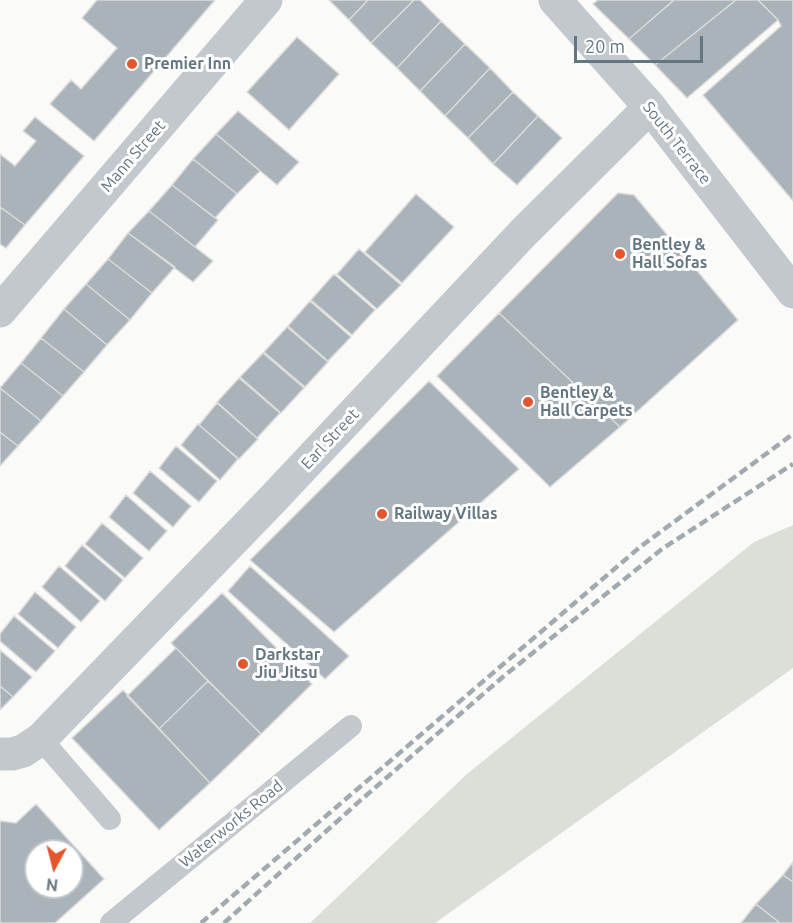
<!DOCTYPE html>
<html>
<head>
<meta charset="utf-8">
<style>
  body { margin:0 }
  #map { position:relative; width:793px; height:923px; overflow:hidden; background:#fafaf8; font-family:Ubuntu,sans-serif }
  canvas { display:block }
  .north { position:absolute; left:24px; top:839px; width:60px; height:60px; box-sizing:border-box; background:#fff; border:2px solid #c1c8cd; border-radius:50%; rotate:187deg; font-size:16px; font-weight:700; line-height:24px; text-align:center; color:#657683 }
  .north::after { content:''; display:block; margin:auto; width:21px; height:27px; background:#e4572e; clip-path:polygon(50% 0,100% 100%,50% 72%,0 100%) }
  .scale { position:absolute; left:574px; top:36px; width:129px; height:27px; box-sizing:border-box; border:3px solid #657683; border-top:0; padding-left:8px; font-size:18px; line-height:21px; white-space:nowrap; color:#657683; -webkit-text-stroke:4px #fff; paint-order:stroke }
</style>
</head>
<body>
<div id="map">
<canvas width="793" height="923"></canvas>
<div class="north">N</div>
<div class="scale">20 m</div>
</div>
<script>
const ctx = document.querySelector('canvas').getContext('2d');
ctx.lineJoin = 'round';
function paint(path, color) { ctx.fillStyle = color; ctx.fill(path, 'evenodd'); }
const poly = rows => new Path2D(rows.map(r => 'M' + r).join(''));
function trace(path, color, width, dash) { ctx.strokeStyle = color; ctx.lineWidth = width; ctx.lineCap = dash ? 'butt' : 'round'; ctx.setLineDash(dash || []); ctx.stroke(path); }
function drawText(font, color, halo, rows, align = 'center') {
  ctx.font = font + ' Ubuntu,sans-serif'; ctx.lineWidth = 6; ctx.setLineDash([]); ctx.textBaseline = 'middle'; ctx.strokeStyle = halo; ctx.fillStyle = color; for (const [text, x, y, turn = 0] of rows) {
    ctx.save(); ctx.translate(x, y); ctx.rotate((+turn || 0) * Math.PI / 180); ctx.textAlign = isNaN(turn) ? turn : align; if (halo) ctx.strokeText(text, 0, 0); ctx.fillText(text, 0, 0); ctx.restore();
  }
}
const green = poly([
  [793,525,793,668,435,923,310,923,467,774,754,542]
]);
const building = poly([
  [97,0,215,0,94,141,50,104,71,80,81,89,117,48,82,18,97,0],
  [329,0,368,0,349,20,329,0],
  [368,0,414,0,371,43,349,20,368,0],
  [414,0,420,0,441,21,397,68,371,43,414,0],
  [598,0,674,0,629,39,593,4,598,0],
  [674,0,736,0,655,65,629,39,674,0],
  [736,0,758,0,778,20,687,98,655,65,736,0],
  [758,0,793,0,793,201,703,95,781,26,778,20,758,0],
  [441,21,465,44,420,91,397,68,441,21],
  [297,37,339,74,289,130,247,92,297,37],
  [465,44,490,68,445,116,420,91,465,44],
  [490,68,513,92,468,138,445,116,490,68],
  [513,92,538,116,493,164,468,138,513,92],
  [238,111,299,162,277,185,216,134,238,111],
  [538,116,562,138,517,185,493,164,538,116],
  [35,117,84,156,25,225,0,207,0,154,15,166,36,141,23,131,35,117],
  [216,134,260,171,237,194,193,159,216,134],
  [193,159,237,194,215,218,172,185,193,159],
  [172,185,218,220,195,247,149,211,172,185],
  [618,193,634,195,738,320,620,427,499,313,618,193],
  [416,194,454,227,402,283,365,252,416,194],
  [0,207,25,225,6,248,0,244,0,207],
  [149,211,213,261,193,282,128,233,149,211],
  [128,233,175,267,152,293,108,259,128,233],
  [359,249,401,285,377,309,337,274,359,249],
  [108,259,152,293,130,320,86,284,108,259],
  [334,274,375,310,352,335,311,300,334,274],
  [86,284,130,320,107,345,64,309,86,284],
  [310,301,351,337,328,361,288,326,310,301],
  [64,309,107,345,84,372,41,338,64,309],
  [499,313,620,427,550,487,437,376,499,313],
  [287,327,328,362,305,387,264,352,287,327],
  [41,338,84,372,63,396,21,363,41,338],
  [263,353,304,388,281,413,240,377,263,353],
  [21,363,63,396,41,421,0,388,21,363],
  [239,378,280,413,257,438,217,402,239,378],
  [429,381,519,469,334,632,250,560,429,381],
  [0,388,41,421,18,446,0,432,0,388],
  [217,403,258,439,239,459,199,425,217,403],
  [198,424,238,459,220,480,181,445,198,424],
  [0,432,18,446,0,466,0,432],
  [176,446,217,481,199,502,159,468,176,446],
  [150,471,191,506,173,527,133,493,150,471],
  [126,495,167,531,149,551,109,517,126,495],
  [102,523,143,558,125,578,85,544,102,523],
  [82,545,123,580,105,601,65,566,82,545],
  [59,566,100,601,81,622,42,587,59,566],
  [250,566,349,656,325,679,228,591,250,566],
  [35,592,76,627,58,648,18,614,35,592],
  [222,593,312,684,261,734,171,643,222,593],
  [14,616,55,651,36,672,0,641,0,634,14,616],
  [176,648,208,681,159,729,127,696,176,648],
  [0,650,32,677,13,697,0,686,0,650],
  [208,681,261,734,210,783,159,729,208,681],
  [0,686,13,697,0,710,0,686],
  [123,690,210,783,159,830,72,738,123,690],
  [36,804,104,879,55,923,0,923,0,821,16,823,36,804],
  [36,851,72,851,72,887,36,887,36,851],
  [793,862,793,882,783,875,793,862],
  [783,875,793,882,793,923,780,923,756,904,783,875],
  [756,904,780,923,741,923,756,904]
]);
const service = poly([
  [41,739,110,819],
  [111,923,351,726]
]);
const minor = poly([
  [0,311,266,0],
  [0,754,12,754,23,751,41,739,271,501,523,233,650,107]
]);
const tertiary = poly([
  [555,0,650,107,793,292]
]);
const rail = poly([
  [201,923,640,547,793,434],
  [224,923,362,799,504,676,662,549,793,464]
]);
const markers = [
  [132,64,6,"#e4572e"],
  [620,254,6,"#e4572e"],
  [528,402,6,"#e4572e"],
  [382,514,6,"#e4572e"],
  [243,664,6,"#e4572e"]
];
const poiNames = [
  ["Premier Inn",144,64],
  ["Bentley &",632,245],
  ["Hall Sofas",632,263],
  ["Bentley &",540,393],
  ["Hall Carpets",540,411],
  ["Railway Villas",394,514],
  ["Darkstar",255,655],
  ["Jiu Jitsu",255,673]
];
const streetNames = [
  ["South Terrace",677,143,52],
  ["Mann Street",133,156,-49],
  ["Earl Street",330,439,-47],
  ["Waterworks Road",231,824,-39]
];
paint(green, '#dadfd7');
paint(building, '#aab3b9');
trace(building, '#dcdcda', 1.5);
trace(service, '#c3c8cc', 22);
trace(minor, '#c3c8cc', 33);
trace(tertiary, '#c3c8cc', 33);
trace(rail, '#a2aab0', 4.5, [9, 4.5]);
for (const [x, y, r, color] of markers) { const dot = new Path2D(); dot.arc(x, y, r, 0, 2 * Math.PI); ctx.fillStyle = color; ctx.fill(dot); trace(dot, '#fff', 2); }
drawText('bold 16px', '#657683', '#fff', poiNames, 'left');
drawText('16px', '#657683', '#fff', streetNames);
</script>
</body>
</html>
